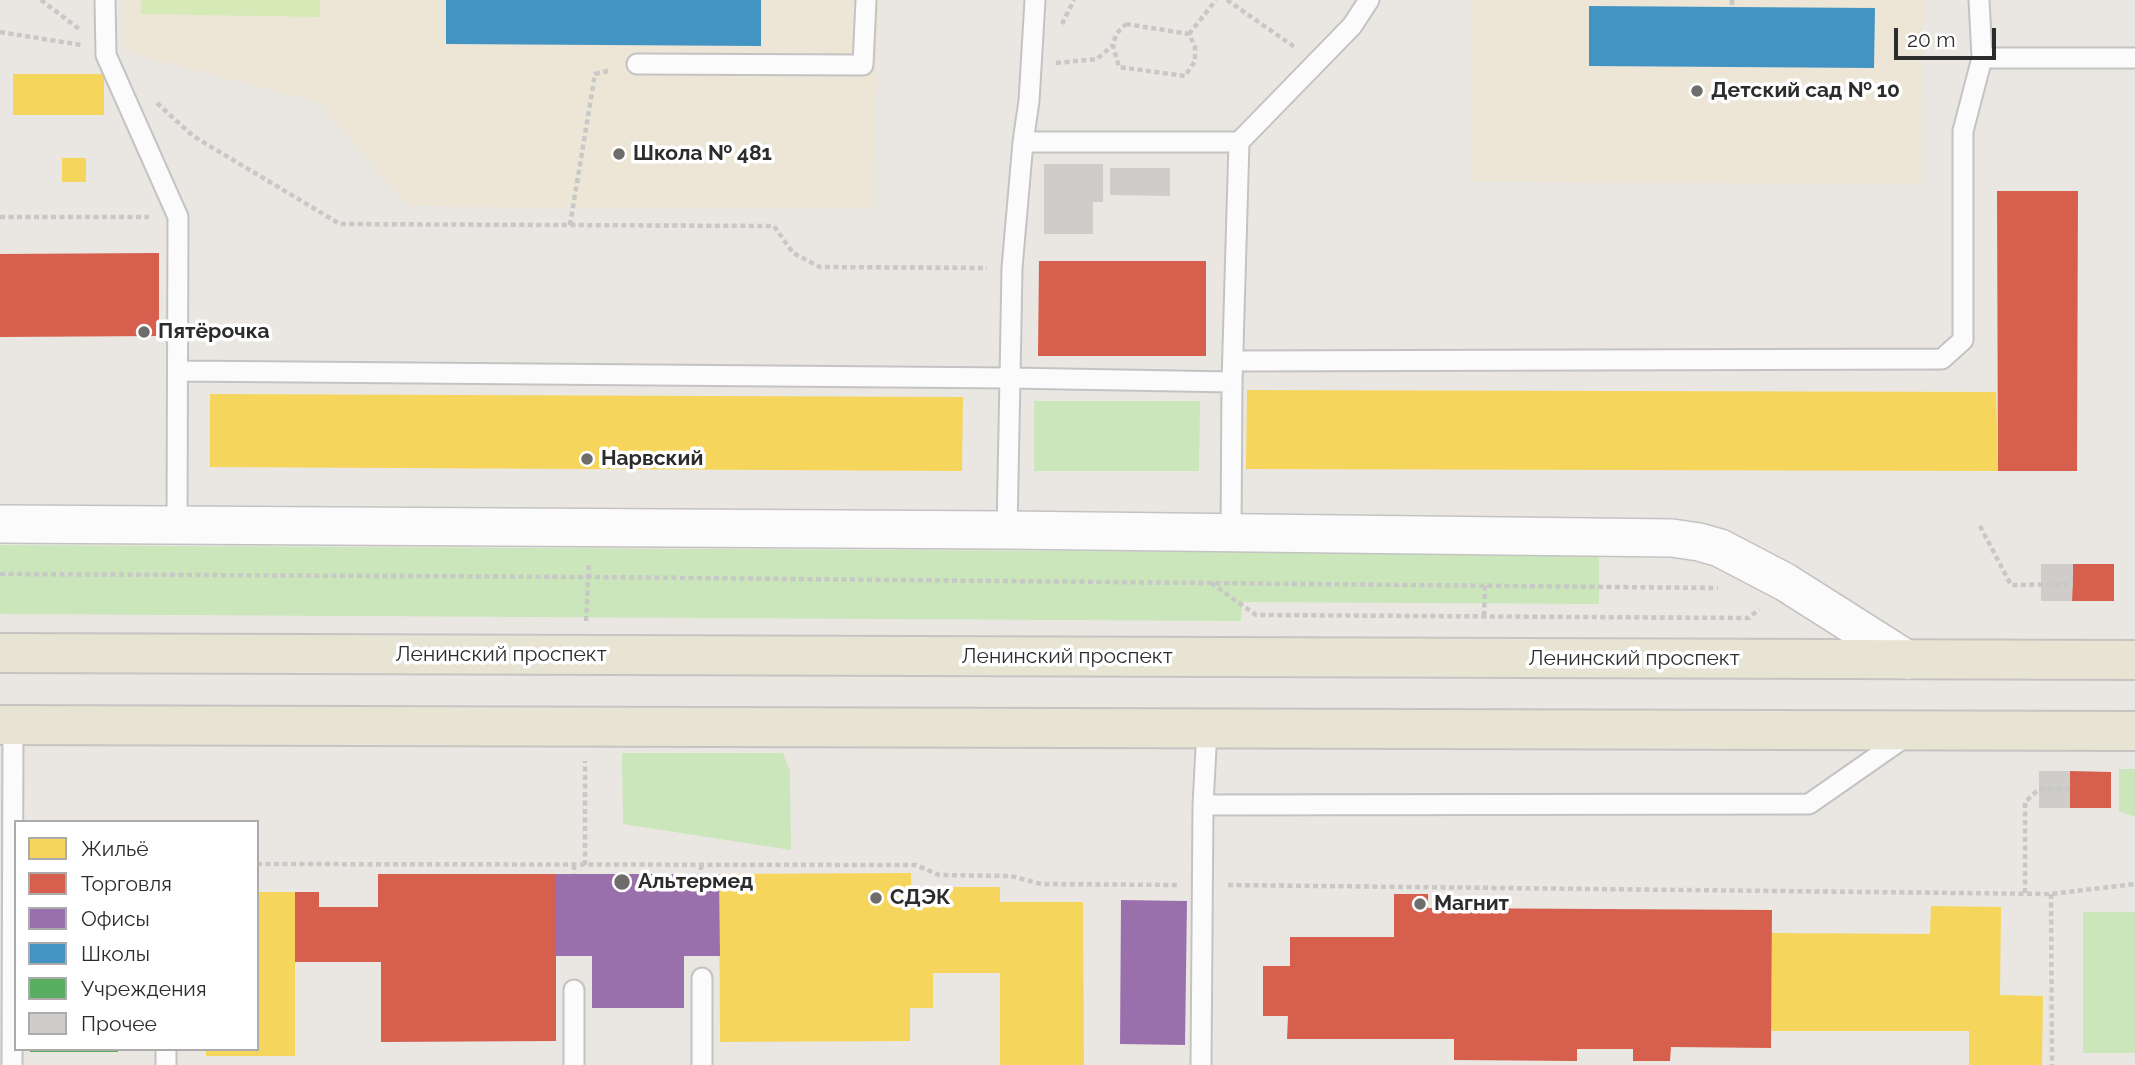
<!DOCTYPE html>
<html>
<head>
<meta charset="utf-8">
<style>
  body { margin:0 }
  #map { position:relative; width:2135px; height:1065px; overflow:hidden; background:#eae7e2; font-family:Raleway,sans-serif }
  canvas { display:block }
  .legend { position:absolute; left:14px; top:820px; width:245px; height:231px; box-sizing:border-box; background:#fff; border:2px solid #ababab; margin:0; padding:9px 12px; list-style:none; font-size:21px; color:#2c2c2c }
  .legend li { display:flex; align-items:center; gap:14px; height:35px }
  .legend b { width:35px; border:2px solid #ababab }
  .scale { position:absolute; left:1894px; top:28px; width:102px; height:32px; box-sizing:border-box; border:4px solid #2c2c2c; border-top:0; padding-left:9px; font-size:21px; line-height:24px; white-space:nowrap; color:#2c2c2c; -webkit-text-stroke:5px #fff; paint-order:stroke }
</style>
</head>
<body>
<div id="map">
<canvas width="2135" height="1065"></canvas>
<ul class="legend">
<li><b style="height:19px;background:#f6d55c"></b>Жильё</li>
<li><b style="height:19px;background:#d6604d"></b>Торговля</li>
<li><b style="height:19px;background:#9970ab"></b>Офисы</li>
<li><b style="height:19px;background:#4393c3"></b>Школы</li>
<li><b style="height:19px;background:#5aae61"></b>Учреждения</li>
<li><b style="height:19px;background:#cfcdc9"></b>Прочее</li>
</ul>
<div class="scale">20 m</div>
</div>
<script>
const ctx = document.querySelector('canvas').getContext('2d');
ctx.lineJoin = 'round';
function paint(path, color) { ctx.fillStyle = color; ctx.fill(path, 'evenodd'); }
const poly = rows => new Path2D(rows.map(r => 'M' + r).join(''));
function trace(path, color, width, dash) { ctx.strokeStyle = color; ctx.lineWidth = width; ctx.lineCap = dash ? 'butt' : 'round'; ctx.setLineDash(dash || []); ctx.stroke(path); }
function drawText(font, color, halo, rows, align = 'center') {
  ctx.font = font + ' Raleway,sans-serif'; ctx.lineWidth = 7; ctx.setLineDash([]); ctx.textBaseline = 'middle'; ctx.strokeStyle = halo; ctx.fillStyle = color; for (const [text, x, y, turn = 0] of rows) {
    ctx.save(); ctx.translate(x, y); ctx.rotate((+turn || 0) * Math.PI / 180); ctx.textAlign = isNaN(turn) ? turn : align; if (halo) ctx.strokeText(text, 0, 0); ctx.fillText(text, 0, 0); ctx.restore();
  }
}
const education = poly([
  [122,0,879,0,873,208,573,208,409,206,320,103,123,51],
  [1472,0,1923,0,1922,184,1471,182]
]);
const green = poly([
  [1034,401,1200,401,1199,471,1034,471],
  [0,545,1599,554,1599,604,1242,602,1241,621,0,614],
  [622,753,783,753,790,771,791,850,623,824],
  [2119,769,2135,769,2135,817,2119,811],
  [2083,912,2135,912,2135,1053,2083,1053]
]);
const pitch = poly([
  [141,0,320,0,320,17,141,14]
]);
const homes = poly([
  [13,74,104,74,104,115,13,115],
  [62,158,86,158,86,182,62,182],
  [1247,390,1996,392,1998,471,1246,469],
  [210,394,963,397,962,471,210,467],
  [911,873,911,887,1000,887,1000,902,1083,902,1084,1065,1000,1065,1000,973,933,973,933,1008,910,1008,910,1041,720,1042,719,874],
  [257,892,295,892,295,1056,206,1056,206,1049,257,1049],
  [1931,906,2001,907,2000,995,2043,996,2042,1065,1969,1065,1969,1031,1771,1031,1772,933,1930,934]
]);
const shops = poly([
  [1997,191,2078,191,2077,471,1998,471],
  [159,253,159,336,0,337,0,254],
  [1039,261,1206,261,1206,356,1038,356],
  [2073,564,2114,564,2114,601,2072,601],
  [2070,771,2111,772,2111,808,2070,808],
  [378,874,556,874,556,1041,381,1042,381,962,295,962,295,892,319,892,319,907,378,907],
  [1394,894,1428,894,1428,908,1772,910,1771,1048,1671,1047,1670,1061,1633,1061,1633,1049,1577,1049,1577,1061,1454,1060,1454,1039,1287,1039,1288,1016,1263,1016,1263,966,1290,966,1290,937,1394,937]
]);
const offices = poly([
  [556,874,719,874,720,956,684,956,684,1008,592,1008,592,956,556,956],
  [1121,900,1187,901,1185,1045,1120,1044]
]);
const schools = poly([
  [446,0,761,0,761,46,446,44],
  [1589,6,1875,8,1874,68,1589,66]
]);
const public = poly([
  [30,1049,118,1049,118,1052,30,1052]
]);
const building = poly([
  [1044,164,1103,164,1103,202,1093,202,1093,234,1044,234],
  [1110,168,1170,168,1170,196,1110,195],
  [2041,564,2073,564,2072,601,2041,601],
  [2039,771,2070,771,2070,808,2039,808]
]);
const path = poly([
  [41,0,79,29],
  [1227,0,1296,48],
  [1732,0,1732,7],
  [1062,24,1074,0],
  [1126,24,1189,34,1195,47,1195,61,1185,76,1119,67,1113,46,1116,34,1126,24],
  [0,32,82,45],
  [1189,34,1216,0],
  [1056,63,1097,59,1112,46],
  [157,103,193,136,340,224,774,226,793,253,820,267,987,268],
  [0,217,149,217],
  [570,225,595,74,611,70],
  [1980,526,2011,585,2073,584],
  [0,574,588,577,1718,588],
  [1211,583,1256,615,1749,618,1759,609],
  [1484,616,1485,585],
  [586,621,589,563],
  [257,864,916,865,939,875,1011,876,1041,884,1177,885],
  [574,865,574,874],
  [585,865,585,761],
  [701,865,701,874],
  [1228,885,2051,894,2135,884],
  [2025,893,2025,802,2039,789,2070,789],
  [2051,894,2052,1065]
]);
const lane = poly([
  [105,0,106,55,178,217,177,526],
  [1979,0,1982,58],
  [637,64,863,65,866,0],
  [1023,142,1239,142],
  [1233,361,1942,359,1963,340,1963,131,1982,58,2135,58],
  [179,371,1010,378,1012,268,1023,142,1029,101,1035,0],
  [1007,530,1010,378,1232,382],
  [1231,534,1232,382,1239,142,1352,26,1369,0],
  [1203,805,1809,804,1908,735],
  [702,978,702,1065],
  [574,990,574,1065],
  [166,1049,166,1065],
  [12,1065,13,725],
  [1201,1065,1203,805,1207,729]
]);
const street = poly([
  [0,524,1007,530,1672,538,1699,542,1720,548,1785,582,1908,660]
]);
const primary = poly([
  [0,653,2135,660],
  [0,725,2135,731]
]);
const markers = [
  [1697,91,7,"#6e6d6c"],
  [619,154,7,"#6e6d6c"],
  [144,332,7,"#6e6d6c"],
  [587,459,7,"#6e6d6c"],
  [622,882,9,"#6e6d6c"],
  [876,898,7,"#6e6d6c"],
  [1420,904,7,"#6e6d6c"]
];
const poiNames = [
  ["Детский сад № 10",1711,91],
  ["Школа № 481",633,154],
  ["Пятёрочка",158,332],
  ["Нарвский",601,459],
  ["Альтермед",638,882],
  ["СДЭК",890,898],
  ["Магнит",1434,904]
];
const streetNames = [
  ["Ленинский проспект",501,655],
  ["Ленинский проспект",1067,657],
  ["Ленинский проспект",1634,659]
];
paint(education, '#ede6d6');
paint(green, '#cae6ba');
paint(pitch, '#d5eab7');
paint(homes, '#f6d55c');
paint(shops, '#d6604d');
paint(offices, '#9970ab');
paint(schools, '#4393c3');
paint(public, '#5aae61');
paint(building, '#cfcdc9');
trace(lane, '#c4c3c3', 23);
trace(street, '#c4c3c3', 40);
trace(primary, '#c6c4c2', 42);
trace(path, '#c8c8c7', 4.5, [5, 3.5]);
trace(lane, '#fcfbfb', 19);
trace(street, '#fcfbfb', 37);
trace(primary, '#e7e4d4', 38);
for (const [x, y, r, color] of markers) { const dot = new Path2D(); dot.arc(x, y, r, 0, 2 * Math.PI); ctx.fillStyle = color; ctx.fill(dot); trace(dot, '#fff', 2.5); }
drawText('bold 21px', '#2c2c2c', '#fff', poiNames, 'left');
drawText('21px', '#2c2c2c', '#fff', streetNames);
</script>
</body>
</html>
